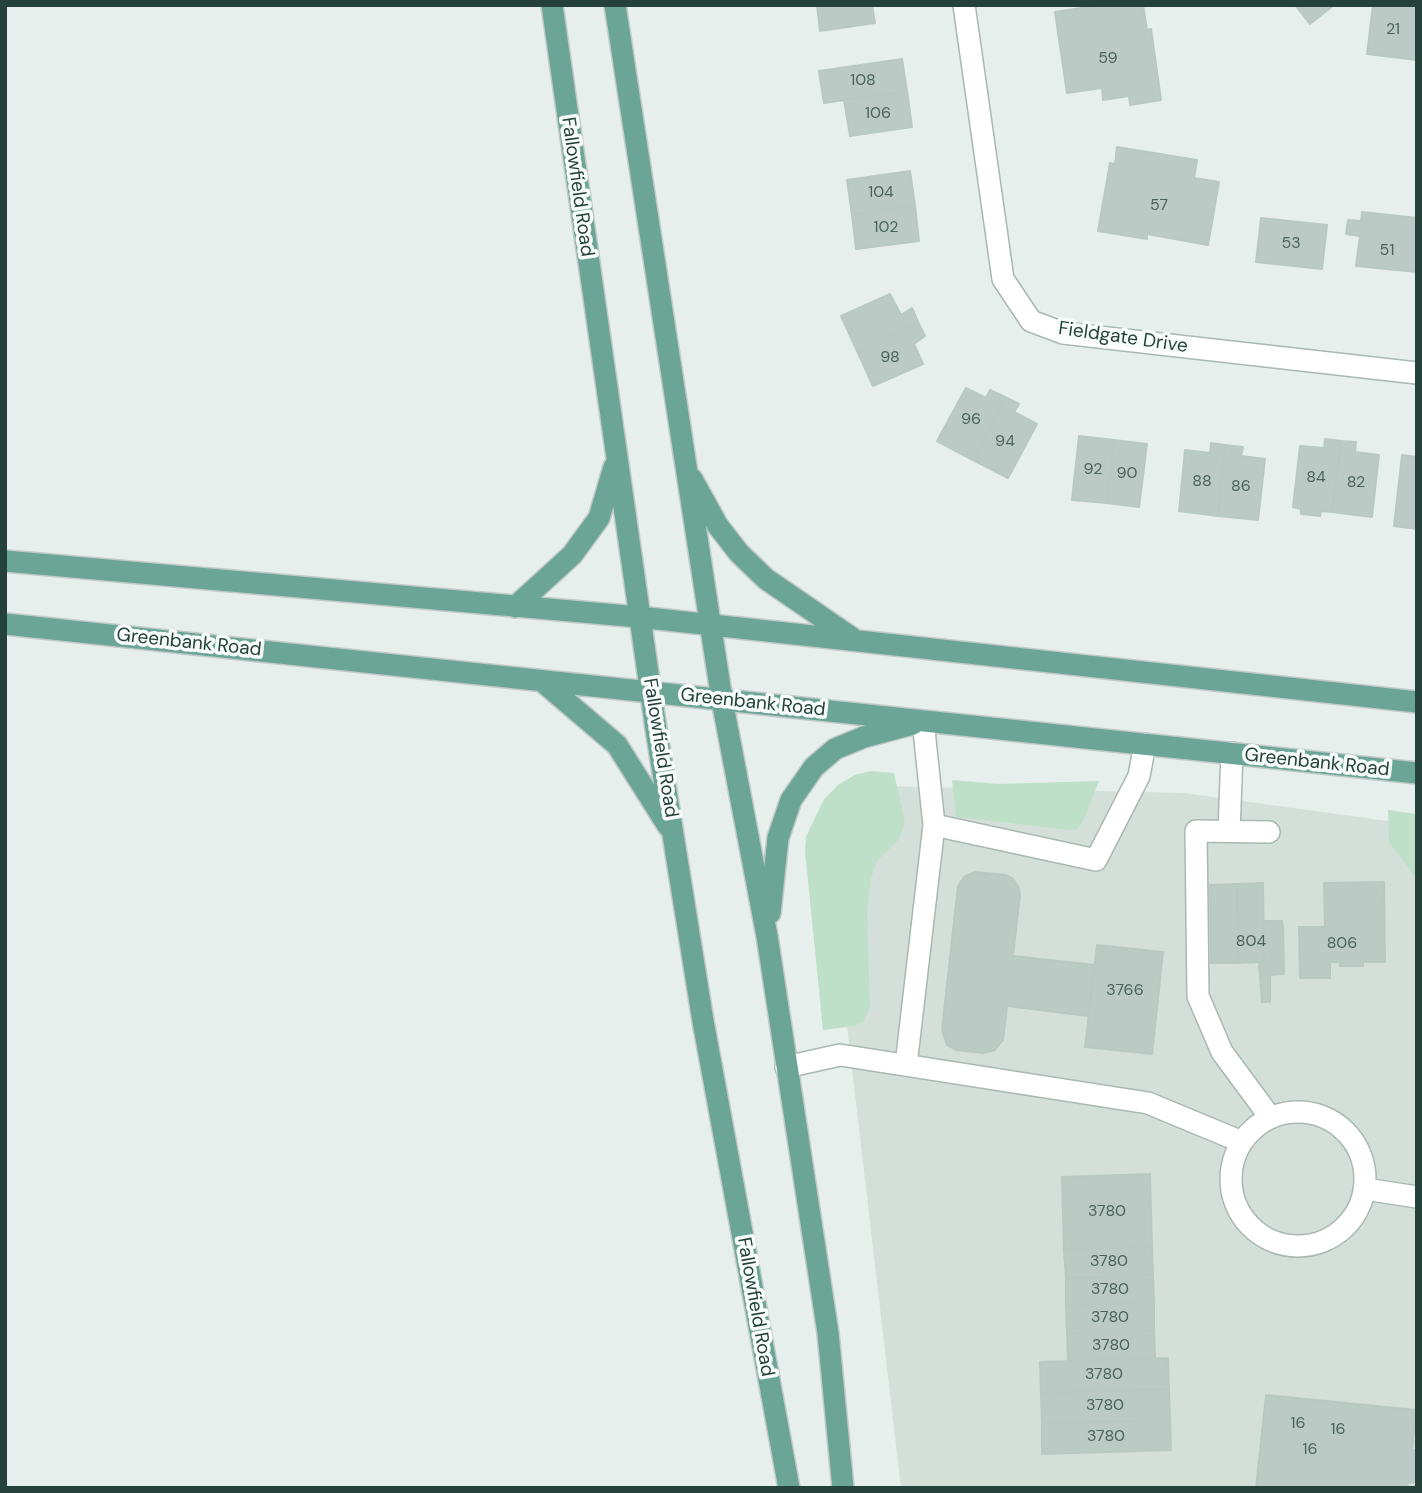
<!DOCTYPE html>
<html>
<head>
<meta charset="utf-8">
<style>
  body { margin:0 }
  #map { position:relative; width:1422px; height:1493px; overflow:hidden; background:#e6efeb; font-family:"DM Sans",sans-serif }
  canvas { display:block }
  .frame { position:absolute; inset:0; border:7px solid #24423a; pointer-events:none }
</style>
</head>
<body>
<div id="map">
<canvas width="1422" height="1493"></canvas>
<div class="frame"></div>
</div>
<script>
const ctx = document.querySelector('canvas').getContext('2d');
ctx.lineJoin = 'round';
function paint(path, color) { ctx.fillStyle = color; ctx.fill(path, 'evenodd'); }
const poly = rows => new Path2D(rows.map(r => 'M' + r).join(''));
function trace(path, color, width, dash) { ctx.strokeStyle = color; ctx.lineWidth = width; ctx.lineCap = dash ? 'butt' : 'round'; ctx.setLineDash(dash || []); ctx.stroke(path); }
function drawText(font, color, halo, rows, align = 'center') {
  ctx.font = font + ' "DM Sans",sans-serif'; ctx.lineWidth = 7; ctx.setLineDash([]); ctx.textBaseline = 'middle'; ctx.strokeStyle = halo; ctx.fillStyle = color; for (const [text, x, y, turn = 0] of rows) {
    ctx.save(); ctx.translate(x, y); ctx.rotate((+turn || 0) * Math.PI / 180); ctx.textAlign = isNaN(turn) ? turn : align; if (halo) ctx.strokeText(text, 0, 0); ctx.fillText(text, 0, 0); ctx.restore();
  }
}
const built = poly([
  [877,786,1184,793,1417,825,1417,1488,901,1488,827,854]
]);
const green = poly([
  [871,771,894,773,905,822,899,839,876,862,871,879,867,912,870,1007,864,1021,855,1026,823,1030,805,851,806,837,824,799,838,785,855,775],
  [952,780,998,784,1099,781,1083,821,1077,829,1069,830,956,817],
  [1388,810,1417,814,1417,879,1389,842]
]);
const building = poly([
  [817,5,872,5,875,23,820,31,817,5],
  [1101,5,1143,5,1147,30,1151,29,1161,100,1130,105,1129,96,1103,100,1102,88,1067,93,1055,12,1101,5],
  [1295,5,1334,5,1310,24,1295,5],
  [1373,5,1417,5,1417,60,1367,54,1373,5],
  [902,59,907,91,824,103,819,71,902,59],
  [907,91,912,127,850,136,844,100,907,91],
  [1117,147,1197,160,1194,178,1219,182,1208,245,1147,234,1147,239,1098,231,1110,163,1115,164,1117,147],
  [910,171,915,205,852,215,847,180,910,171],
  [915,205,919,241,856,249,852,215,915,205],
  [1362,212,1417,218,1417,272,1356,266,1360,236,1346,234,1348,220,1361,221,1362,212],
  [1261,218,1327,225,1322,269,1256,262,1261,218],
  [890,294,901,315,912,308,918,322,857,351,841,316,890,294],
  [918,322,925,336,914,344,923,364,873,386,857,351,918,322],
  [966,388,986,398,990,390,1005,397,973,460,937,441,966,388],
  [1005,397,1019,404,1014,412,1037,424,1008,478,973,460,1005,397],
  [1079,436,1114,440,1107,503,1072,500,1079,436],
  [1325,439,1341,441,1332,512,1321,511,1320,516,1301,514,1301,509,1293,507,1300,446,1324,448,1325,439],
  [1114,440,1147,444,1139,507,1107,503,1114,440],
  [1341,441,1356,442,1355,452,1379,455,1372,517,1332,512,1341,441],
  [1211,443,1225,445,1218,516,1179,511,1185,450,1210,453,1211,443],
  [1225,445,1243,447,1241,456,1265,459,1258,520,1218,516,1225,445],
  [1402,455,1417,457,1417,529,1394,526,1402,455],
  [975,872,1006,875,1013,879,1018,886,1020,895,1013,956,1095,965,1088,1016,1007,1006,1003,1040,995,1050,984,1053,956,1050,947,1045,942,1030,958,886,964,877,975,872],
  [1384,882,1385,962,1363,962,1363,966,1340,966,1340,962,1330,962,1330,978,1300,978,1299,927,1325,927,1324,883,1384,882],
  [1263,883,1264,962,1238,963,1237,884,1263,883],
  [1237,884,1238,963,1211,963,1210,885,1237,884],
  [1263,921,1282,921,1283,928,1284,974,1270,975,1270,1002,1262,1002,1259,962,1264,962,1263,921],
  [1097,945,1163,952,1152,1054,1085,1047,1097,945],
  [1150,1174,1152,1247,1064,1250,1062,1177,1150,1174],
  [1152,1247,1153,1275,1066,1278,1064,1250,1152,1247],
  [1153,1275,1154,1303,1066,1305,1066,1278,1153,1275],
  [1154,1303,1154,1331,1067,1333,1066,1305,1154,1303],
  [1154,1331,1155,1358,1068,1361,1067,1333,1154,1331],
  [1168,1358,1169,1389,1041,1393,1040,1362,1168,1358],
  [1169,1389,1170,1420,1042,1423,1041,1393,1169,1389],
  [1266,1395,1416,1410,1412,1450,1417,1450,1417,1483,1408,1482,1407,1488,1256,1488,1266,1395],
  [1170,1420,1171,1450,1042,1454,1042,1423,1170,1420]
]);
const minor = poly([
  [964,5,1003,279,1031,321,1063,333,1417,373],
  [934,825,1096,860,1139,776,1145,744],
  [1229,831,1232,753],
  [1269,832,1196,831,1198,996,1222,1052,1270,1117],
  [906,1065,934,825,923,721],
  [786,1067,840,1055,1148,1103,1242,1142],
  '1231 1179a67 67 0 1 1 134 0a67 67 0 1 1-134 0Z',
  [1365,1189,1417,1197]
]);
const major = poly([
  [552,5,656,729,703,1021,789,1488],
  [615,5,722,700,767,936,828,1333,843,1488],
  [692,479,718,526,739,553,766,579,852,638],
  [5,561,639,617,1417,702],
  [515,607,572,555,599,518,614,467],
  [5,624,1417,773],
  [542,681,617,745,668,826],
  [770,913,778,838,791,800,814,767,835,749,864,737,913,724]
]);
const numberNames = [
  ["21",1393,30],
  ["59",1108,59],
  ["108",863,81],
  ["106",878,114],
  ["104",881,193],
  ["57",1159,206],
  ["102",886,228],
  ["53",1291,244],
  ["51",1387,251],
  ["98",890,358],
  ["96",971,420],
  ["94",1005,442],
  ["92",1093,470],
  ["90",1127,474],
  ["84",1316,478],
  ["88",1202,482],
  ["82",1356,483],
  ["86",1241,487],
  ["804",1251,942],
  ["806",1342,944],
  ["3766",1125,991],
  ["3780",1107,1212],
  ["3780",1109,1262],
  ["3780",1110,1290],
  ["3780",1110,1318],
  ["3780",1111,1346],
  ["3780",1104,1375],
  ["3780",1105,1406],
  ["16",1298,1424],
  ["16",1338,1430],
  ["3780",1106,1437],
  ["16",1310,1450]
];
const streetNames = [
  ["Fallowfield Road",577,187,82],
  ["Fieldgate Drive",1123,338,8],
  ["Greenbank Road",189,643,6],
  ["Greenbank Road",753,703,6],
  ["Fallowfield Road",660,748,81],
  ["Greenbank Road",1317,763,6],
  ["Fallowfield Road",755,1307,80]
];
paint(built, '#d4dfda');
paint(green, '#bfe0c8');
paint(building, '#bbcac4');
trace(building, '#b8c9c2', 2);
trace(minor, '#a8b8b2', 24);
trace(major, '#c2cac8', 24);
trace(minor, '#fff', 21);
trace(major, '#6aa596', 21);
drawText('16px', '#4a645c', null, numberNames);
drawText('19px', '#24423a', '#f7fbf9', streetNames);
</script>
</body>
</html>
